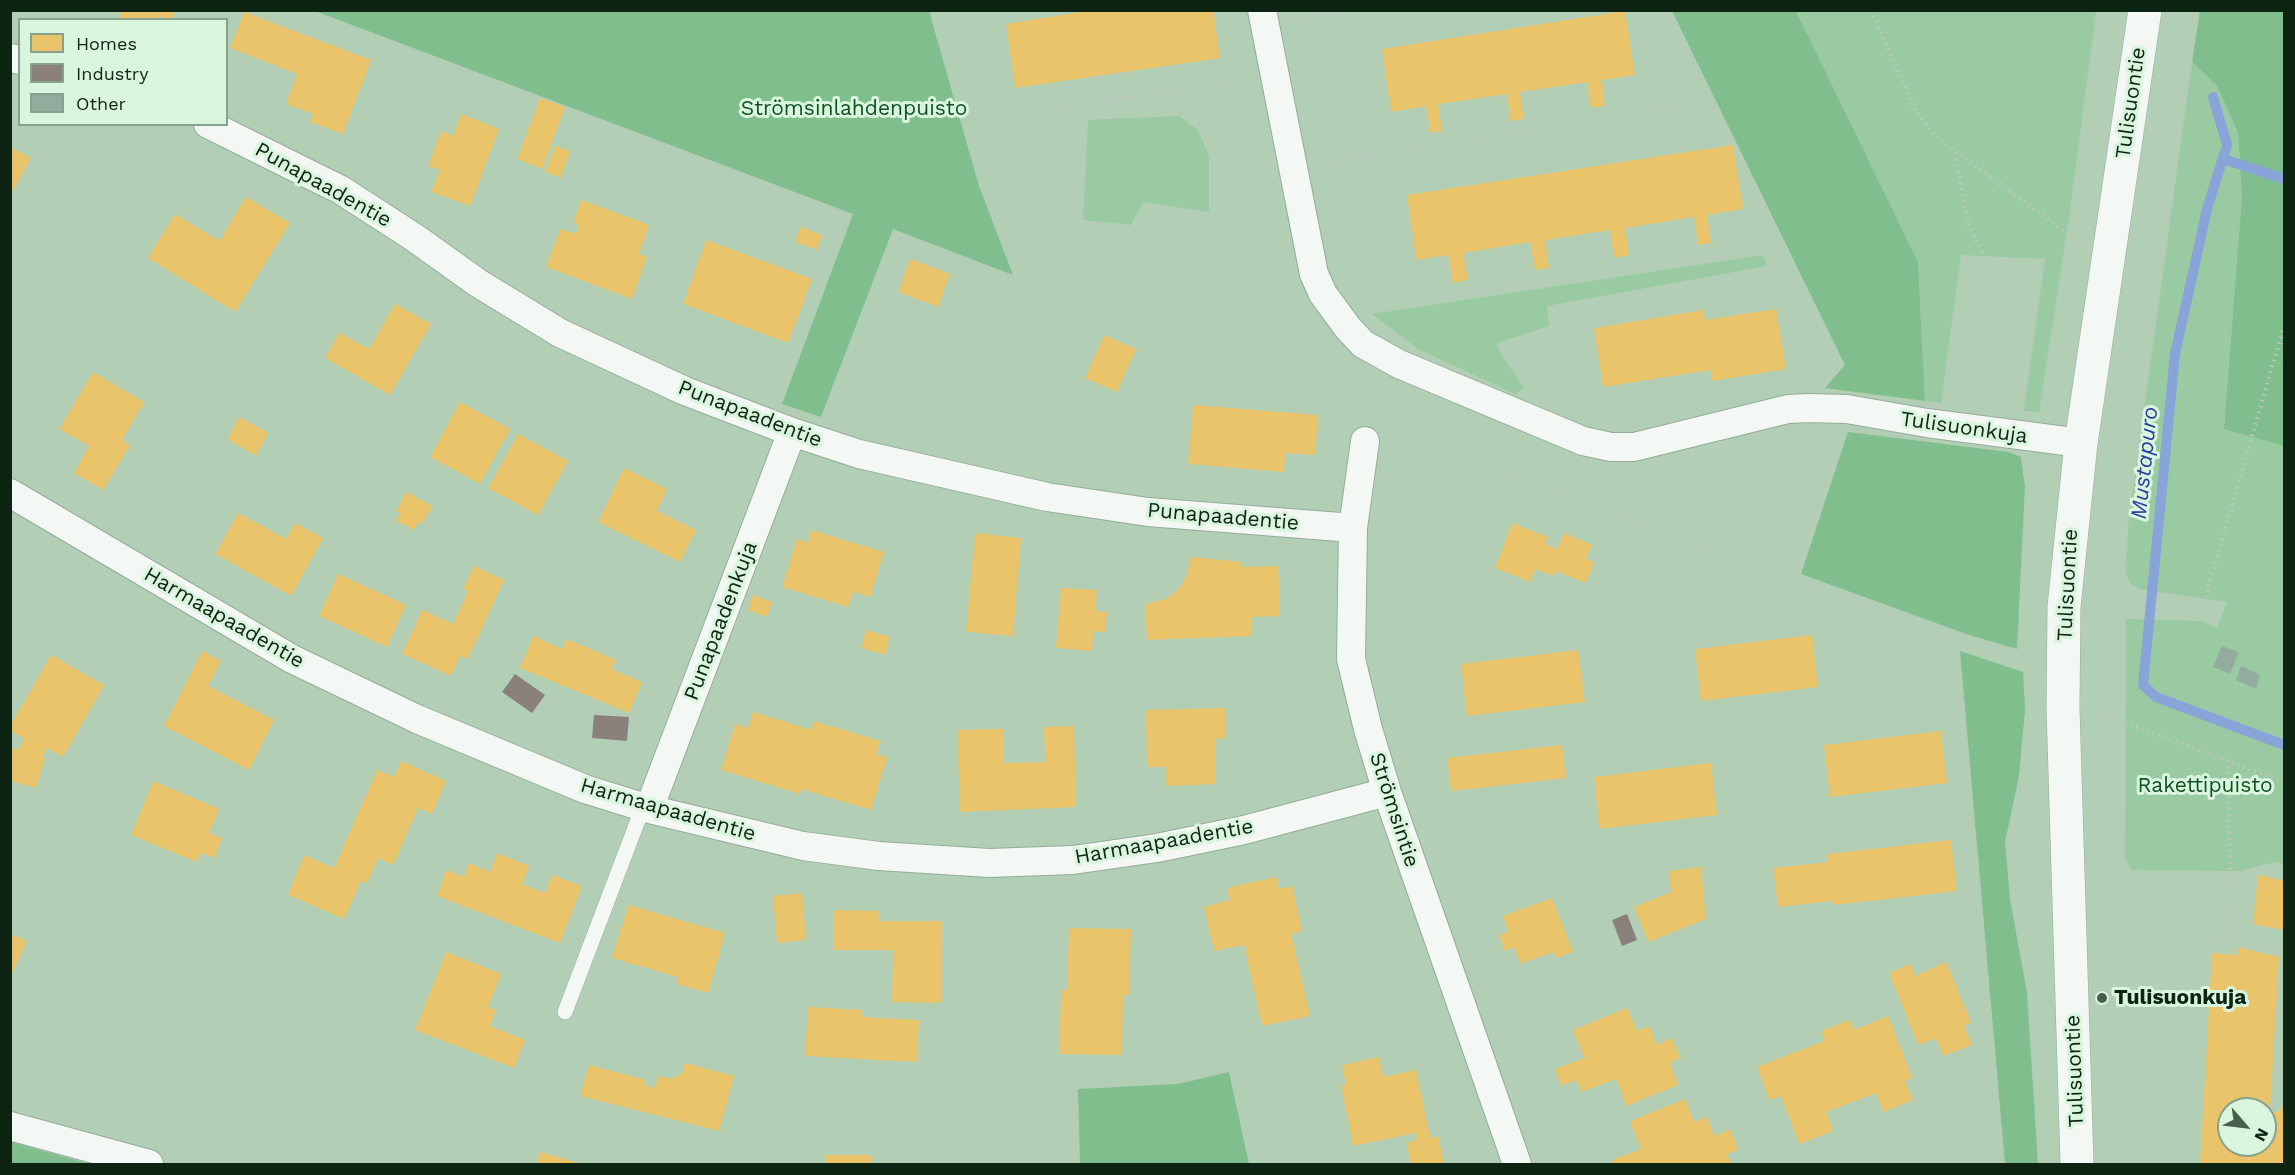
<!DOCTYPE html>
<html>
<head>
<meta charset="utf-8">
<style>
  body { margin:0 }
  #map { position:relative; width:2295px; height:1175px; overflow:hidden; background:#b2cfb6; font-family:"Work Sans",sans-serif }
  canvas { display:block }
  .frame { position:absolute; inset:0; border:12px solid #0e2413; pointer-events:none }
  .legend { position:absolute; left:18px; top:18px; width:210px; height:108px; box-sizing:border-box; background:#daf5dd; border:2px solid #88a18c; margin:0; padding:8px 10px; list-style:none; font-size:18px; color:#0e2413 }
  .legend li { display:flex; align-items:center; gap:12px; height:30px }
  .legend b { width:30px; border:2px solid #88a18c }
  .north { position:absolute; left:2217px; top:1097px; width:60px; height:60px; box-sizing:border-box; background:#daf5dd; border:2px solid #88a18c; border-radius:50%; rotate:118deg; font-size:16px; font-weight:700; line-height:24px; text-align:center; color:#0e2413 }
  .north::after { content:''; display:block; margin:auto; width:21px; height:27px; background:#47604c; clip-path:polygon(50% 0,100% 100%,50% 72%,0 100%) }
</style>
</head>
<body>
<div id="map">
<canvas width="2295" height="1175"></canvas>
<div class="frame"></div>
<ul class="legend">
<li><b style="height:16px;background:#e9c46a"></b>Homes</li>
<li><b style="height:16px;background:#8a817c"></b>Industry</li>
<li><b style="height:16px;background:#92ad9d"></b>Other</li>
</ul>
<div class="north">N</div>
</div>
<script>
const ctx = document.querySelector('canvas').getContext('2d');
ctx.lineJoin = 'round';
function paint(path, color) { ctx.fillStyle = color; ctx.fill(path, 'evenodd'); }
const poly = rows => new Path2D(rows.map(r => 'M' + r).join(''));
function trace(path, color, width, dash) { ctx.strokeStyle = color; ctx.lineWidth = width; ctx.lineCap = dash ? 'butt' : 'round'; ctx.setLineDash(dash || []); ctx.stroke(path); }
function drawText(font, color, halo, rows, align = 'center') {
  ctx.font = font + ' "Work Sans",sans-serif'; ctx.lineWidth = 6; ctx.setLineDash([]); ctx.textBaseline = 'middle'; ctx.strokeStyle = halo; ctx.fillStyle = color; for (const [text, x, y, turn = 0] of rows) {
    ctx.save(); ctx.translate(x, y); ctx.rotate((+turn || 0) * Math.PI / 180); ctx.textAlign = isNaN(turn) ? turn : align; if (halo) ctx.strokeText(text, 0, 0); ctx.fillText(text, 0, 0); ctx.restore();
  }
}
const green = poly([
  [1796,11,2096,11,2070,211,2039,412,2024,411,2045,259,1961,255,1941,403,1925,401,1918,262],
  [2192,62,2217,86,2238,132,2242,196,2224,429,2284,446,2284,864,2276,862,2239,871,2132,870,2125,859,2126,619,2202,621,2217,628,2227,602,2139,589,2130,583,2126,575,2128,527],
  [1179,116,1198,130,1209,156,1209,212,1143,202,1131,225,1083,220,1088,120],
  [1763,255,1767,266,1547,306,1549,326,1497,343,1501,354,1524,388,1515,394,1418,349,1372,314]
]);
const forest = poly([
  [315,11,929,11,979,186,1013,275,893,229,821,417,782,404,853,214],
  [1672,11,1796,11,1918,262,1925,401,1825,388,1845,365],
  [2200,11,2284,11,2284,446,2224,429,2242,196,2238,132,2217,86,2192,62],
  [1848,432,2009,452,2021,457,2025,487,2017,649,1969,635,1801,574],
  [1960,651,2023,672,2025,710,2019,776,2005,842,2010,899,2027,993,2038,1164,2005,1164],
  [1229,1072,1249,1164,1080,1164,1078,1089,1178,1084],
  [11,1142,89,1164,11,1164]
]);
const homes = poly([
  [121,10,175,10,172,20,159,16,158,20,119,20],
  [1094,10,1213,10,1220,58,1015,88,1006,24],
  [1625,11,1635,75,1602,80,1605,106,1591,108,1587,82,1520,92,1524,119,1510,121,1507,94,1438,104,1442,131,1430,133,1426,106,1391,112,1382,49],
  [244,12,371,60,343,134,310,122,313,114,286,104,297,74,230,48],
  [540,98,565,107,542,169,517,159],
  [461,114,499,129,470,206,431,192,440,170,428,166,441,131,453,136],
  [1733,145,1743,209,1707,215,1711,243,1698,245,1694,217,1625,228,1629,255,1614,258,1610,230,1545,240,1549,268,1535,270,1530,242,1463,253,1468,280,1453,283,1448,255,1416,260,1407,195],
  [555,146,570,151,561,178,545,172],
  [10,147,31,158,10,196],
  [246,197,290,223,235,312,148,258,175,214,219,241],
  [581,200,649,225,639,254,647,257,632,299,546,267,560,229,576,234,579,225,573,223],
  [800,227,822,235,817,250,795,242],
  [706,240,812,279,788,343,683,304],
  [910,259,950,274,938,307,898,292],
  [395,304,431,324,390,395,325,358,339,333,369,349],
  [1776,309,1786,369,1712,381,1710,370,1603,387,1594,328,1704,310,1705,320],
  [1104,335,1136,349,1117,392,1085,378],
  [93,372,144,402,122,440,130,445,103,490,74,473,89,446,59,429],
  [460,402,510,429,480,484,430,457],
  [1193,405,1318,415,1315,455,1285,453,1284,472,1188,464],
  [239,417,268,433,256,456,227,439],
  [518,434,568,461,538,515,488,488],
  [624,468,667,489,657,511,696,530,680,562,598,522],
  [406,492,432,506,422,524,418,522,414,530,396,521,400,513,396,511],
  [238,513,286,539,295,523,323,538,291,596,215,554],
  [1512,523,1548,537,1545,544,1557,549,1564,533,1592,545,1586,559,1594,562,1586,583,1555,571,1553,576,1535,569,1530,582,1495,568],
  [811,530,884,552,870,597,853,592,848,607,782,587,797,539,808,543],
  [975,533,1021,538,1013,636,966,632],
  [1191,557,1242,562,1242,567,1278,566,1280,616,1251,617,1252,636,1147,640,1145,604,1166,599,1179,589,1187,575],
  [474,566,504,580,468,659,460,656,451,676,402,654,422,610,453,624,468,591,463,589],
  [338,574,406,605,387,647,319,616],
  [1061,588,1097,590,1095,611,1107,612,1105,632,1093,631,1092,651,1056,648],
  [752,595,772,602,767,617,748,610],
  [866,630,890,637,885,655,861,648],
  [1812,635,1818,687,1701,701,1695,649],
  [533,636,562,649,566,639,616,660,611,669,642,682,629,713,520,668],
  [1578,650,1585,702,1467,716,1461,664],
  [202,651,221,661,208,686,274,720,249,770,164,726],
  [51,655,104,685,63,757,47,748,42,757,45,758,36,788,10,781,10,748,18,750,24,738,10,731,10,726],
  [1226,708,1226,738,1215,739,1216,784,1166,786,1166,767,1147,767,1146,710],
  [753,712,811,730,814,721,880,741,876,754,887,757,871,810,801,789,800,794,721,770,735,724,748,728],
  [1074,726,1076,807,960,812,957,730,1003,729,1004,763,1045,762,1044,727],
  [1941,731,1947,783,1830,797,1824,745],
  [1562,745,1566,778,1451,791,1447,758],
  [401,761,446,781,432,814,418,808,393,865,378,858,367,883,361,881,344,919,288,895,304,855,334,868,377,770,394,777],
  [1711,763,1717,815,1599,829,1594,777],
  [153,781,219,809,209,833,222,838,214,858,201,853,196,862,131,835],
  [1951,840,1957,891,1833,905,1832,901,1778,907,1773,868,1828,862,1827,854],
  [497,853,529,866,522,884,545,893,552,875,582,886,560,943,437,896,446,870,464,877,469,863,490,872],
  [1701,867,1706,919,1648,942,1634,907,1671,892,1669,871],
  [2258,875,2284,881,2284,930,2253,924],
  [1276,877,1279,889,1292,886,1302,931,1291,934,1310,1016,1262,1026,1244,945,1214,951,1204,907,1230,900,1227,888],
  [802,893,806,940,777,943,773,896],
  [1552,898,1573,952,1556,958,1553,952,1520,964,1514,947,1504,951,1499,935,1508,932,1503,916],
  [628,905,725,933,708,993,676,984,678,977,612,958],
  [834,910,878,911,879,921,942,921,941,1003,892,1002,893,950,833,950],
  [1069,928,1131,929,1129,995,1123,995,1122,1055,1059,1054,1061,990,1067,990],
  [10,934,27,941,10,978],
  [2237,947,2279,957,2270,1111,2279,1112,2279,1107,2284,1108,2284,1164,2200,1164,2212,953,2237,955],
  [2229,1109,2265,1109,2265,1145,2229,1145],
  [446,952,501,974,488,1007,496,1010,490,1026,525,1040,514,1068,415,1030],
  [1946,962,1971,1023,1964,1026,1972,1045,1943,1056,1936,1038,1918,1045,1889,973,1910,964,1915,976],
  [808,1007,861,1010,861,1017,919,1020,917,1062,805,1056],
  [1627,1008,1637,1031,1649,1026,1656,1045,1672,1038,1680,1058,1670,1063,1678,1085,1626,1106,1616,1079,1581,1092,1577,1080,1561,1086,1555,1069,1584,1058,1573,1030],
  [1888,1016,1912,1078,1905,1081,1913,1100,1883,1112,1876,1093,1826,1112,1833,1131,1799,1144,1781,1096,1769,1100,1757,1067,1824,1041,1821,1031,1850,1020,1854,1030],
  [1379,1057,1383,1077,1416,1070,1430,1138,1438,1136,1444,1164,1411,1164,1406,1143,1417,1140,1415,1133,1353,1146,1341,1086,1346,1085,1342,1065],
  [685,1063,734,1076,719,1131,580,1096,589,1065,646,1080,644,1085,655,1088,658,1076,672,1079,682,1073],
  [1685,1099,1694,1122,1707,1117,1714,1136,1730,1129,1738,1150,1727,1154,1732,1164,1614,1164,1612,1160,1641,1149,1630,1121],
  [540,1152,583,1164,537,1164],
  [826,1155,872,1155,872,1164,825,1164]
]);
const industry = poly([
  [515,674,545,695,532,713,502,692],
  [594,715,629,717,627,741,592,738],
  [1627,914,1637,940,1622,946,1612,920]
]);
const stream = poly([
  [2213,97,2227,145,2207,209,2175,354,2143,685,2156,697,2284,745],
  [2223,159,2284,179]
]);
const building = poly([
  [2222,646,2239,652,2230,674,2213,667],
  [2241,666,2260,675,2256,689,2236,680]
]);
const path = poly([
  [1871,10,1914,108,1935,136,2076,240],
  [1295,21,1355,10],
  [1039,112,1245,80],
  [1955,153,1968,223,1984,256],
  [1324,163,1679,107],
  [1373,307,1758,251],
  [1343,417,1349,371],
  [1397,439,1407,438,1962,642,2029,661],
  [2202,609,2284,326],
  [2097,712,2284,782],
  [2228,760,2231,941],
  [2175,940,2231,941,2284,953],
  [2275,1012,2284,1013],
  [2270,1105,2275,1106,2275,1069,2284,1066]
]);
const service = poly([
  [565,1012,643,807]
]);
const minor = poly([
  [1262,10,1314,274,1323,294,1348,328,1363,344,1399,364,1583,441,1611,447,1634,447,1788,409,1809,408,1847,409,1927,423,2081,443],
  [10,58,20,60],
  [208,124,341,190,415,238,478,283,560,333,685,391,792,432,859,454,1047,497,1148,512,1353,528],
  [1365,441,1353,528,1351,659,1368,729,1387,792,1517,1164],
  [10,493,292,659,417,719,585,789,649,809,803,846,879,856,989,863,1073,860,1157,848,1244,830,1387,792],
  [649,809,792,432],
  [10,1126,149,1164]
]);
const secondary = poly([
  [2077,1164,2063,709,2064,607,2081,443,2145,10]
]);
const markers = [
  [2102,998,6,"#47604c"]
];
const streetNames = [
  ["Tulisuontie",2131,103,-82],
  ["Punapaadentie",323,185,29],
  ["Punapaadentie",750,414,21],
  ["Tulisuonkuja",1964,428,8],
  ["Punapaadentie",1223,517,5],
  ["Tulisuontie",2068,585,-87],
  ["Harmaapaadentie",224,618,30],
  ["Punapaadenkuja",721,621,-69],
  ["Harmaapaadentie",668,810,16],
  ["Strömsintie",1394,810,72],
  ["Harmaapaadentie",1164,842,-10],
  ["Tulisuontie",2075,1071,-92]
];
const parkNames = [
  ["Strömsinlahdenpuisto",854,109],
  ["Rakettipuisto",2205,786]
];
const poiNames = [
  ["Tulisuonkuja",2114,998]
];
const waterNames = [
  ["Mustapuro",2145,463,-84]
];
paint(green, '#9acaa2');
paint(forest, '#81be8d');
paint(homes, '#e9c46a');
paint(industry, '#8a817c');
trace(stream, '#88a4d9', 10);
paint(building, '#92ad9d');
trace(service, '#94ac98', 16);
trace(minor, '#94ac98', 30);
trace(secondary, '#94ac98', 34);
trace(path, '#bec6be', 4, [1.5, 4.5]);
trace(service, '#f3f8f4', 15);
trace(minor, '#f3f8f4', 28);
trace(secondary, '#f3f8f4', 33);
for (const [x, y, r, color] of markers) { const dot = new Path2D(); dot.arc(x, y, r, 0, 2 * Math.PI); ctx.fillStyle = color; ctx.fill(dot); trace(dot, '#daf5dd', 2); }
drawText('21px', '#0e2413', '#daf5dd', streetNames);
drawText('21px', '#105124', '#daf5dd', parkNames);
drawText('bold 21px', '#0e2413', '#daf5dd', poiNames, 'left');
drawText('italic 22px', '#2b40a3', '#daf5dd', waterNames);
</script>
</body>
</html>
